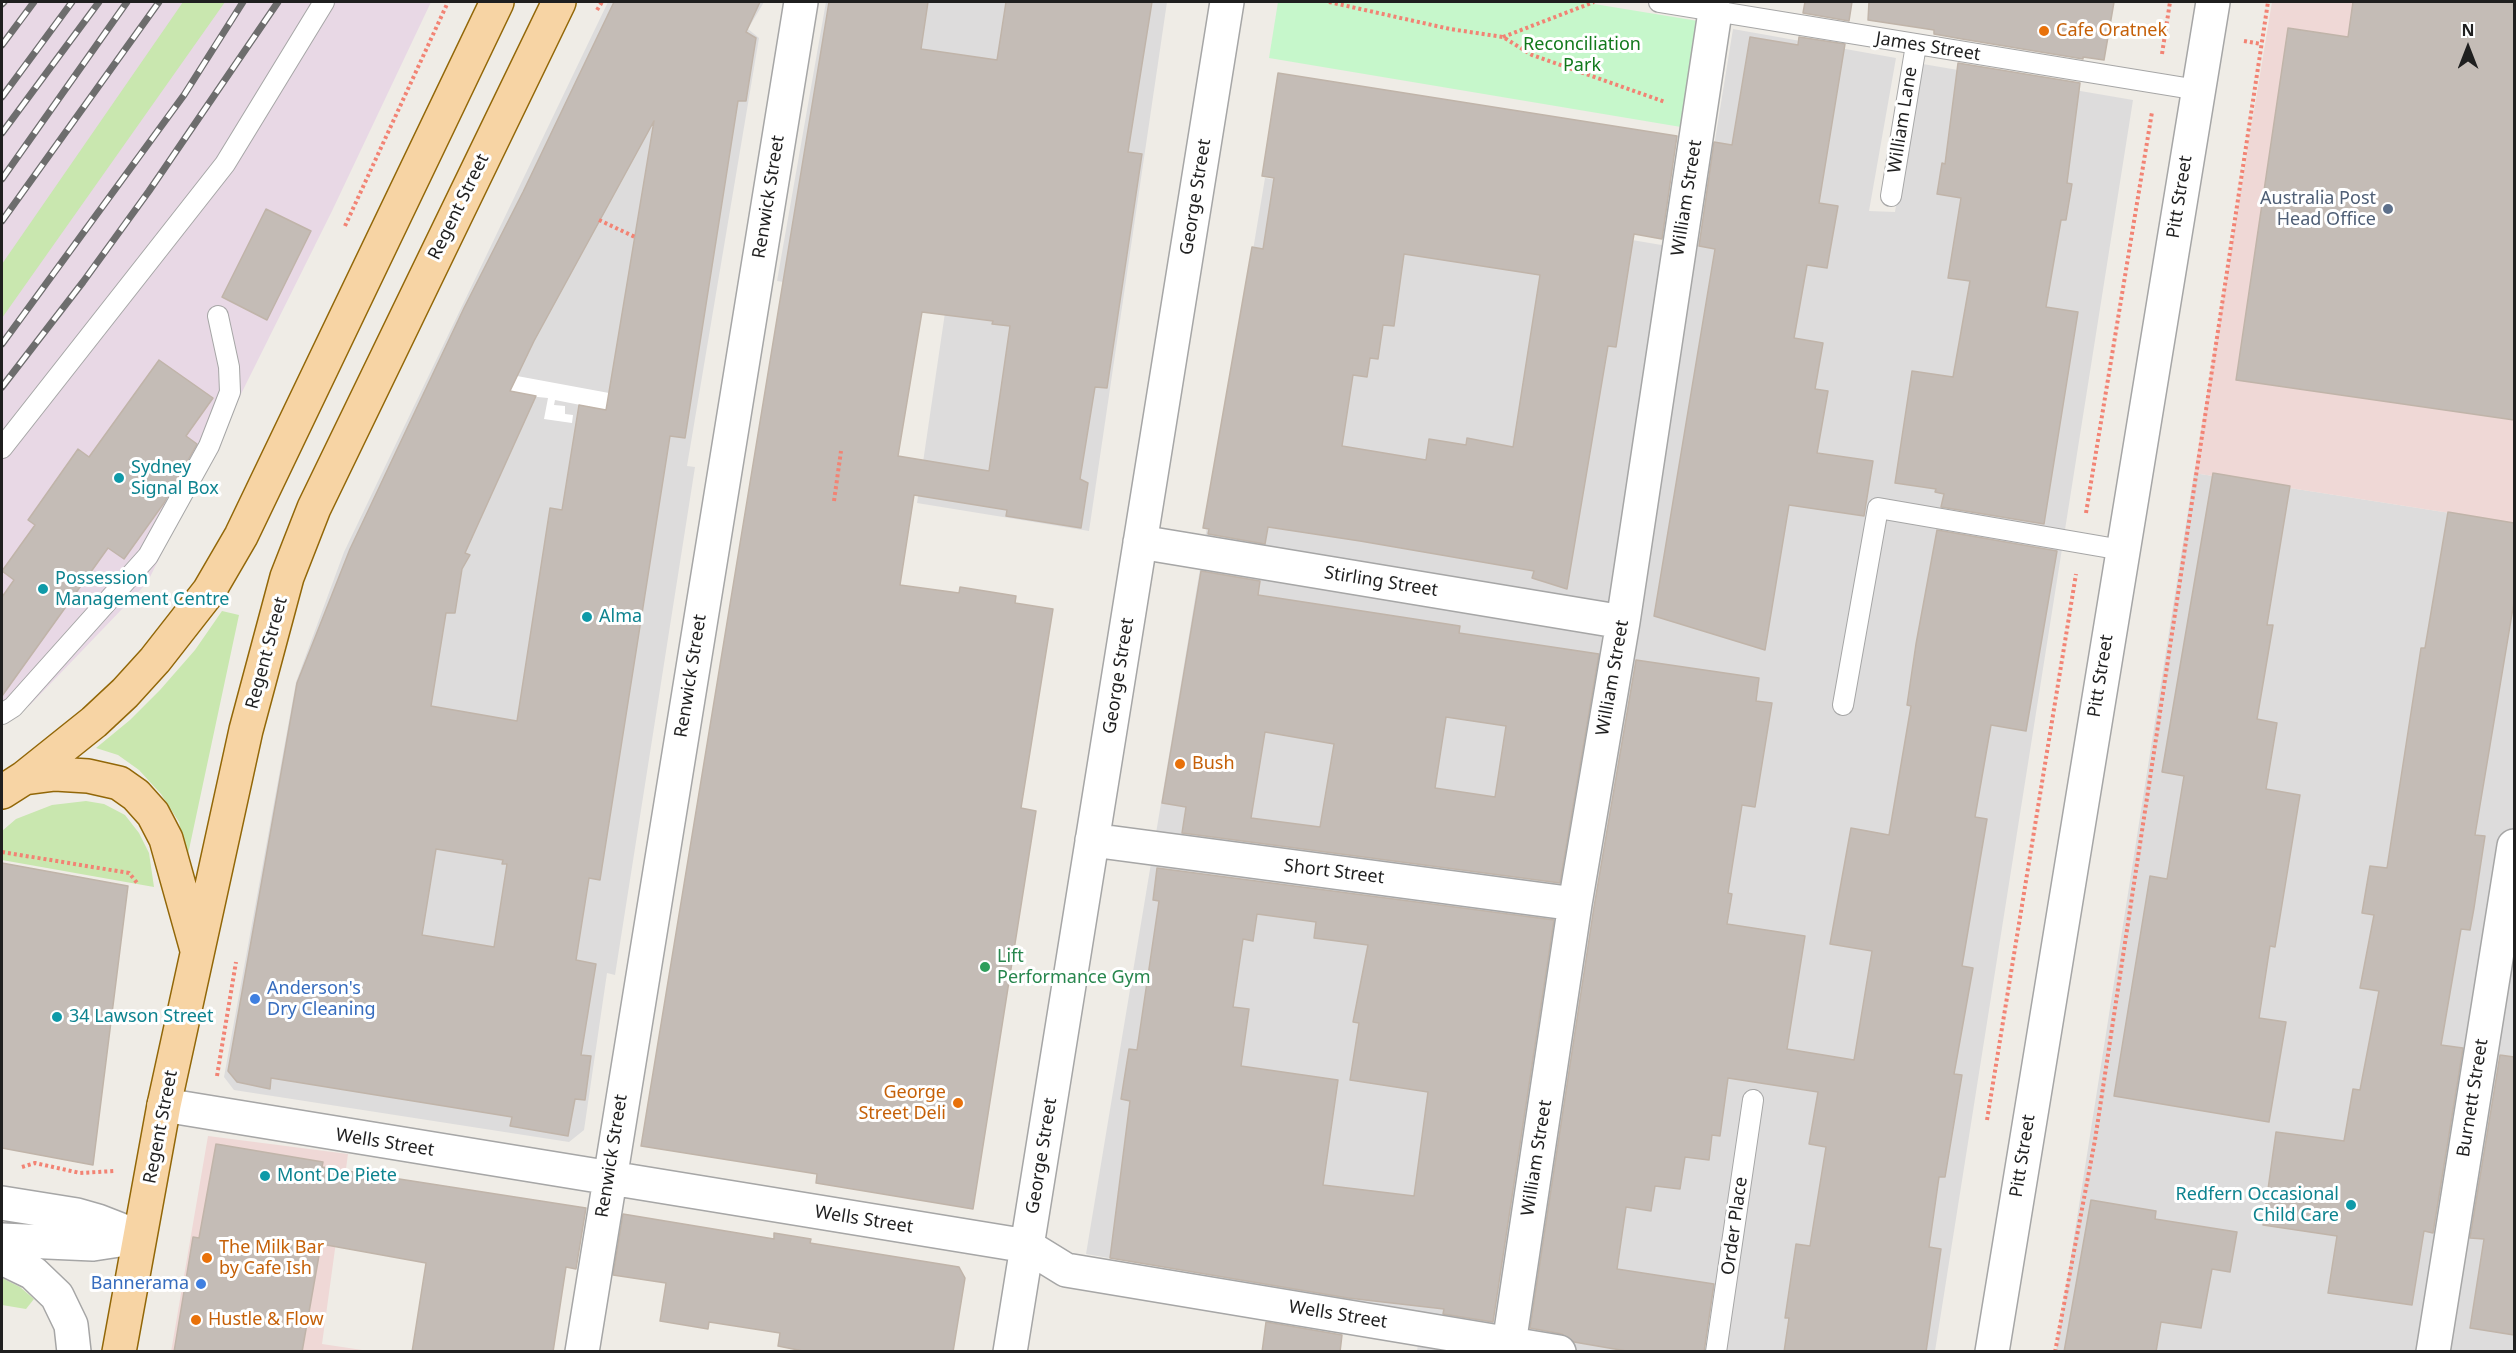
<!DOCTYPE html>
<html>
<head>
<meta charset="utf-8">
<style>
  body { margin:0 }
  #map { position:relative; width:2516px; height:1353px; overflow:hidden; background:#efece6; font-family:"Noto Sans",sans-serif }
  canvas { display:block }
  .frame { position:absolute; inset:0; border:3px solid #1f1f1f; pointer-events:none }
  .north { position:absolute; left:2438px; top:18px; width:60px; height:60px; -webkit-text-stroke:4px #fff; paint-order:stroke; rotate:0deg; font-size:16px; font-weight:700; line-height:24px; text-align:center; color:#1f1f1f }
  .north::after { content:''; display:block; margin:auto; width:21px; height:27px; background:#1f1f1f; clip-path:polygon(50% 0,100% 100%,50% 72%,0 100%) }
</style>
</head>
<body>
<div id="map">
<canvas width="2516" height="1353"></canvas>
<div class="frame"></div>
<div class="north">N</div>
</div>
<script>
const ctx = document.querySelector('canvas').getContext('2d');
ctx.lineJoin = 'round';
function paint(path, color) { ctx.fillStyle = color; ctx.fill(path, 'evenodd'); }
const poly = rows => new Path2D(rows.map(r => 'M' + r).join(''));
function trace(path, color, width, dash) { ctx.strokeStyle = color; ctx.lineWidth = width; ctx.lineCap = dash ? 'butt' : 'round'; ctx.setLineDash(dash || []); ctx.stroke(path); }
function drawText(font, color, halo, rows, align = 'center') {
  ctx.font = font + ' "Noto Sans",sans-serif'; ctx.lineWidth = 6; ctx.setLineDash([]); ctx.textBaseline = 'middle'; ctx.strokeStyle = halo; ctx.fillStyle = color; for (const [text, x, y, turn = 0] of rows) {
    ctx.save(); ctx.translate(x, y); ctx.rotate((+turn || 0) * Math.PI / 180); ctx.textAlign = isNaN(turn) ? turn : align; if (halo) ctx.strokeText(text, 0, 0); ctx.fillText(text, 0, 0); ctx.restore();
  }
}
const residential = poly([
  [608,2,764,2,748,29,759,38,687,466,695,467,615,975,607,973,584,1130,569,1142,234,1090,224,1077,296,682,344,552],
  [826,2,1167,2,1089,531,917,503,946,306,777,281],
  [1733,29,1896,58,1869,211,1895,212,1917,63,2133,100,1935,1351,1417,1351,1423,1313,1086,1254,1265,178,1697,251],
  [2194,473,2514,523,2514,1351,2056,1352]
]);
const commercial = poly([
  [2272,2,2514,2,2514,523,2194,473],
  [208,1136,348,1154,322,1344,369,1351,171,1352]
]);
const industrial = poly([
  [2,2,431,2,332,211,147,583,30,705,2,724]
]);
const grass = poly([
  [183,2,225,2,2,318,2,264],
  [222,611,239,615,187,859,179,822,161,794,139,770,118,755,96,748,130,720,160,690,195,650],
  [86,801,104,804,125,815,139,833,149,853,154,887,2,860,2,831,16,819,52,805],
  [2,1278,20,1287,34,1299,26,1309,2,1305]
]);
const park = poly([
  [1278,2,1582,2,1698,21,1681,127,1269,58]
]);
const pier = poly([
  [517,376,609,393,606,410,555,400,554,405,565,406,565,414,573,415,572,423,544,419,548,398,528,396,506,399]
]);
const building = poly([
  [614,2,760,2,746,32,756,38,746,101,738,101,685,438,670,436,600,880,589,878,582,922,576,960,596,964,581,1055,591,1056,585,1100,575,1099,568,1136,510,1126,512,1117,271,1078,270,1089,237,1082,228,1071,297,683,350,549,464,308,523,192,614,2],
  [654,121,606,410,579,405,562,510,550,508,517,721,431,706,446,613,455,613,462,569,470,555,465,553,536,396,510,391,534,341,654,121],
  [436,849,503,860,502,864,507,864,494,947,422,935,436,849],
  [829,2,928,2,921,49,997,60,1006,2,1152,2,1128,152,1142,154,1107,388,1095,387,1080,479,1088,483,1081,528,1006,516,1007,510,914,495,900,585,959,593,960,587,1016,596,1015,603,1053,609,1021,808,1036,811,973,1209,816,1183,817,1174,641,1146,829,2],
  [922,312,993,321,992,324,1010,326,989,471,898,456,922,312],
  [1805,2,1852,2,1849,21,1803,13,1805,2],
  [1869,2,2114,2,2104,60,2083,57,2083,59,1962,39,1934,34,1934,30,1868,20,1869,2],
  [2353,2,2514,2,2514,420,2236,380,2288,28,2348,37,2353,2],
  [1750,37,1798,45,1799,37,1845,44,1819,203,1838,206,1827,268,1807,265,1794,338,1823,343,1815,389,1828,391,1817,453,1873,461,1864,516,1789,505,1765,650,1654,616,1715,249,1699,246,1714,142,1732,145,1750,37],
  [1958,63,2080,83,2067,183,2072,184,2066,220,2061,220,2046,307,2078,312,2044,524,1941,507,1944,494,1935,492,1936,489,1895,483,1912,371,1953,377,1970,281,1948,278,1961,198,1937,194,1942,163,1945,164,1958,63],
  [1278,73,1677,136,1662,239,1634,234,1616,347,1608,346,1567,589,1532,578,1534,571,1360,541,1268,527,1265,544,1208,534,1209,529,1203,528,1252,247,1263,249,1274,178,1262,176,1278,73],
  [1404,254,1540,275,1513,447,1467,438,1466,445,1429,439,1426,460,1342,446,1353,375,1367,377,1370,358,1378,359,1383,325,1394,326,1404,254],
  [266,209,311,231,267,320,222,297,266,209],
  [159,360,213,398,186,436,197,444,164,503,124,559,108,548,2,696,2,597,14,580,2,571,35,525,28,520,78,449,89,457,159,360],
  [2213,473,2290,486,2267,625,2273,625,2257,719,2277,723,2266,789,2300,795,2275,947,2270,946,2259,1018,2286,1022,2269,1122,2114,1096,2150,876,2167,879,2184,776,2162,772,2213,473],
  [2448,512,2514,523,2514,602,2475,835,2485,836,2474,908,2470,930,2461,929,2441,1045,2463,1048,2433,1233,2424,1231,2412,1305,2328,1293,2337,1236,2263,1225,2276,1132,2344,1141,2353,1089,2360,1090,2379,991,2360,988,2374,915,2362,913,2370,866,2387,868,2421,648,2425,648,2448,512],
  [1937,530,2057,551,2026,731,1991,725,1975,817,1987,819,1962,966,1973,968,1954,1074,1962,1075,1945,1177,1939,1177,1929,1247,1941,1249,1926,1352,1784,1352,1789,1318,1785,1318,1796,1244,1810,1246,1826,1147,1809,1144,1818,1092,1728,1078,1720,1136,1712,1135,1709,1160,1685,1157,1680,1189,1655,1186,1651,1211,1626,1207,1617,1269,1714,1284,1704,1352,1632,1352,1574,1342,1562,1334,1530,1328,1594,907,1636,660,1759,678,1756,701,1772,703,1755,807,1742,805,1728,893,1732,894,1727,924,1805,936,1787,1049,1854,1060,1872,951,1830,944,1851,828,1889,835,1911,706,1907,705,1916,644,1937,530],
  [1201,571,1260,581,1258,595,1460,626,1459,633,1599,654,1560,883,1182,833,1186,807,1162,803,1201,571],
  [1446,717,1506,726,1495,797,1435,788,1446,717],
  [1265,732,1334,744,1320,827,1251,818,1265,732],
  [2,863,128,886,93,1165,2,1148,2,863],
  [1157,868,1554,920,1493,1322,1443,1314,1444,1309,1348,1298,1110,1258,1130,1101,1121,1099,1129,1049,1137,1050,1159,901,1153,900,1157,868],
  [1257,914,1316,922,1314,938,1368,945,1353,1022,1359,1023,1350,1080,1428,1092,1414,1196,1323,1185,1338,1080,1241,1066,1249,1009,1233,1007,1243,939,1253,941,1257,914],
  [2500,1055,2514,1057,2514,1335,2470,1328,2484,1239,2470,1238,2500,1055],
  [216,1144,323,1162,322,1167,586,1208,576,1269,566,1267,553,1352,412,1352,426,1263,321,1244,302,1352,174,1352,193,1237,199,1238,216,1144],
  [2091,1200,2156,1211,2155,1219,2237,1232,2230,1272,2212,1269,2201,1328,2161,1322,2156,1352,2064,1352,2091,1200],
  [623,1214,774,1239,774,1233,811,1239,810,1243,959,1267,965,1278,953,1352,808,1352,778,1346,780,1333,709,1322,708,1329,660,1321,666,1283,613,1275,623,1214],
  [1266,1322,1342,1335,1340,1352,1262,1352,1266,1322]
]);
const path = poly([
  [1329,2,1450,29,1503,37,1532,55,1665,102],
  [597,10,602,2],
  [1503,37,1594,2],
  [2244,41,2261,44],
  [2162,54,2170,2],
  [599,220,635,237],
  [345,226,448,2],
  [834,501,841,451],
  [2086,513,2152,112],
  [2,852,129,873,138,884],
  [217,1076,236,962],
  [1987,1120,2076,574],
  [22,1167,35,1163,80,1173,115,1171],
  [2055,1352,2095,1140,2268,2]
]);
const service = poly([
  [1659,2,2198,90],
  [1891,196,1916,45],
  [2,448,225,164,324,2],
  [1843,705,1878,508,2122,550],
  [2,714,13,707,148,556,209,446,230,392,229,367,218,316],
  [1716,1352,1753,1100]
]);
const minor = poly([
  [1140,542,1623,622],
  [1092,840,1575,904],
  [164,1105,1027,1246,1066,1270,1559,1352],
  [1509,1344,1575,904,1623,622,1715,12],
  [582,1352,801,2],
  [1010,1352,1227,2],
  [1992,1352,2213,2],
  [2433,1352,2514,846]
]);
const tertiary = poly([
  [2,1203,77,1215,98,1221,139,1237],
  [2,1240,93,1244,139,1237],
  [2,1258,33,1273,57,1296,71,1325,74,1352]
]);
const primary = poly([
  [24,778,55,774,88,776,119,783,136,795,153,814,166,839,197,950],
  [2,792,24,778,94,722,125,693,155,660,209,591,241,536,497,2],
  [119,1352,164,1105,246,730,287,577,314,508,559,2]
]);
const rail = poly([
  [2,4,4,2],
  [2,45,34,2],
  [2,97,72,2],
  [2,133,99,2],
  [2,179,127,2],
  [2,221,159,2],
  [2,344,184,95,243,2],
  [2,387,83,282,149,191,278,2]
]);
const markers = [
  [2044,31,6,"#e8710a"],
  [2388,209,6,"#5c6f8a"],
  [119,478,6,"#0f9aa8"],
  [43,589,6,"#0f9aa8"],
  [587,617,6,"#0f9aa8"],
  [1180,764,6,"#e8710a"],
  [985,967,6,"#2e9e5b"],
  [255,999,6,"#3f7fe0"],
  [57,1017,6,"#0f9aa8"],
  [958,1103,6,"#e8710a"],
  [265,1176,6,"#0f9aa8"],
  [2351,1205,6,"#0f9aa8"],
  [207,1258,6,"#e8710a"],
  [201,1284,6,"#3f7fe0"],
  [196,1320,6,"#e8710a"]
];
const foodNames = [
  ["Cafe Oratnek",2056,31],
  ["Bush",1192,764],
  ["George",946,1093,"right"],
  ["Street Deli",946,1114,"right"],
  ["The Milk Bar",219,1248],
  ["by Cafe Ish",219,1269],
  ["Hustle & Flow",208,1320]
];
const parkNames = [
  ["Reconciliation",1582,45],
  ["Park",1582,66]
];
const streetNames = [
  ["James Street",1928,47,9],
  ["William Lane",1903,120,-81],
  ["Renwick Street",769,197,-81],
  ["George Street",1196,197,-81],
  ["Pitt Street",2180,197,-81],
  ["William Street",1687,198,-81],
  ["Regent Street",459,207,-64],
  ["Stirling Street",1381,582,9],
  ["Regent Street",267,653,-75],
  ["Renwick Street",691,676,-81],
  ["George Street",1119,676,-81],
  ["Pitt Street",2101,676,-81],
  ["William Street",1613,678,-80],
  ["Short Street",1334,872,7],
  ["Burnett Street",2473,1098,-81],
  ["Regent Street",161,1127,-79],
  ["Wells Street",385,1143,9],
  ["Renwick Street",612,1156,-81],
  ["George Street",1042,1156,-81],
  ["Pitt Street",2023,1156,-81],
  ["William Street",1537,1158,-81],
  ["Wells Street",864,1220,9],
  ["Order Place",1735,1226,-82],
  ["Wells Street",1338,1315,9]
];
const serviceNames = [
  ["Australia Post",2376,199],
  ["Head Office",2376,220]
];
const cultureNames = [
  ["Sydney",131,468],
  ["Signal Box",131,489],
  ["Possession",55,579],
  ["Management Centre",55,600],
  ["Alma",599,617],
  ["34 Lawson Street",69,1017],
  ["Mont De Piete",277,1176],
  ["Redfern Occasional",2339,1195,"right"],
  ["Child Care",2339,1216,"right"]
];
const leisureNames = [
  ["Lift",997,957],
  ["Performance Gym",997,978]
];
const shopNames = [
  ["Anderson's",267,989],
  ["Dry Cleaning",267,1010],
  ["Bannerama",189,1284,"right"]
];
paint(residential, '#dddcdc');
paint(commercial, '#efd8d6');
paint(industrial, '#e8d8e5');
paint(grass, '#c9e7af');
paint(park, '#c6f7cb');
paint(pier, '#fff');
paint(building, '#c4bcb6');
trace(building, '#c0b4a9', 1.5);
trace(service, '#a6a6a6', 22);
trace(minor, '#a6a6a6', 36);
trace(tertiary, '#a6a6a6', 36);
trace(primary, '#926708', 36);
trace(path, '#f28374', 4, [3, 3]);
trace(service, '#fff', 20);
trace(minor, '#fff', 33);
trace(tertiary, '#fff', 33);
trace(primary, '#f7d4a4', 33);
trace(rail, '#6d6d6d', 7);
trace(rail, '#fff', 4.5, [14]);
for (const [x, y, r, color] of markers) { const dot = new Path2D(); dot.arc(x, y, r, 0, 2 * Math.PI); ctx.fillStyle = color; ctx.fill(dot); trace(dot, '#fff', 2); }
drawText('18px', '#c56008', '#fff', foodNames, 'left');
drawText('18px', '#12791c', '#fff', parkNames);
drawText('18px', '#1f1f1f', '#fff', streetNames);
drawText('18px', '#4e5e75', '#fff', serviceNames, 'right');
drawText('18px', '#0d838f', '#fff', cultureNames, 'left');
drawText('18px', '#27864d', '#fff', leisureNames, 'left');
drawText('18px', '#366cbe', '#fff', shopNames, 'left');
</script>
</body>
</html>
